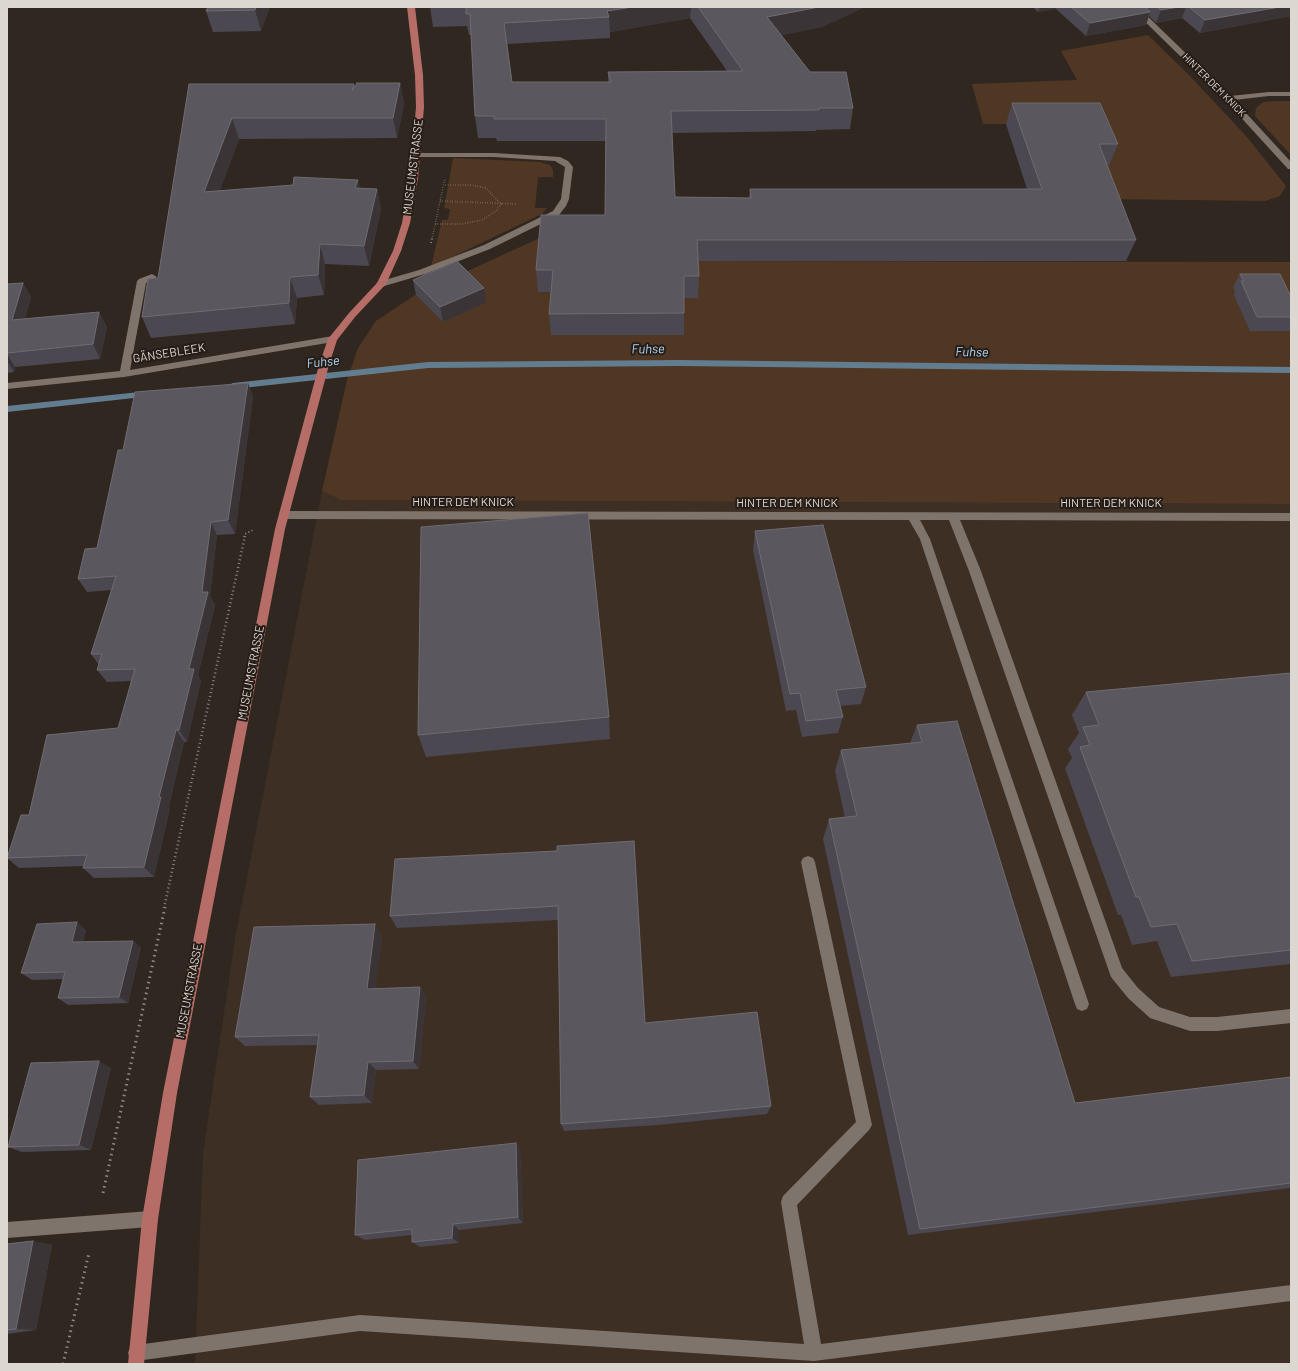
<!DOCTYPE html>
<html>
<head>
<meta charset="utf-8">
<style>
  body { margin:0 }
  #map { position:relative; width:1298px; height:1371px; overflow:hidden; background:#302720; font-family:Barlow,sans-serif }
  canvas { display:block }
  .frame { position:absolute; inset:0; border:8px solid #ddd7d2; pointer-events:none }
</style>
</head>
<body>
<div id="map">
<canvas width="1298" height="1371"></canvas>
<div class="frame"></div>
</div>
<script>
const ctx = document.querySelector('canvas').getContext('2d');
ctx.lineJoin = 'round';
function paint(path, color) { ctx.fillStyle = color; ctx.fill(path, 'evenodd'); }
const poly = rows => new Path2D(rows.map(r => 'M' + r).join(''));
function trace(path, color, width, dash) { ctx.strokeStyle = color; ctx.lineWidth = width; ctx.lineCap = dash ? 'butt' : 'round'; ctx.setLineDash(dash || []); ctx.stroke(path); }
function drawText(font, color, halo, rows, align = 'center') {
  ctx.font = font + ' Barlow,sans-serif'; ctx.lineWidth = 4; ctx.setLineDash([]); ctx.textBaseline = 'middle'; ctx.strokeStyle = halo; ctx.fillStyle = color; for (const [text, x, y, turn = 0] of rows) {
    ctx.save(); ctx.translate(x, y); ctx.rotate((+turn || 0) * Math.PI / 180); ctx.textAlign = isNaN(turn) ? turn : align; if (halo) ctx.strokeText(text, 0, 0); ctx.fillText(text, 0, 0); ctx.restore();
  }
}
const built = poly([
  [322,491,341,500,1291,504,1291,1364,195,1364,203,1153,235,939]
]);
const green = poly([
  [1148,35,1189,75,1247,137,1286,186,1280,196,1265,201,1104,199,1091,166,1109,165,1075,124,983,124,972,84,1077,80,1061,51],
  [1276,101,1291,101,1291,155,1255,116,1256,108,1263,102],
  [453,158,540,162,550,165,553,170,553,177,538,177,535,208,547,208,542,214,431,267,442,220,448,220,450,209,444,208],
  [542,237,545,265,543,292,683,298,698,298,696,261,1291,262,1291,504,341,500,322,491,347,380,358,348,376,321,415,295]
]);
const stream = poly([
  [679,360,1291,367,1291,373,679,366,428,368,233,389,228,386,233,383,428,362,679,360],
  [149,391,152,392,154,394,152,396,7,412,7,406,149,391]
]);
const pathFar3 = poly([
  [440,201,517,204],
  [435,224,462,224,482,220,496,211,501,204,486,188,471,185,444,185],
  [432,239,445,178]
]);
const pathFar2 = poly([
  [431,243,432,238],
  [244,537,245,534,253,530]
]);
const pathFar1 = poly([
  [164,908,245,536]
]);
const path = poly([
  [103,1193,165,907],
  [63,1364,89,1253]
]);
const minor = poly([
  [1130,7,1138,7,1230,96,1269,92,1291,92,1291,96,1269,96,1234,100,1291,162,1291,169,1288,169,1225,100,1130,7],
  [412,153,494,153,560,157,568,161,573,167,569,199,566,206,559,215,490,249,425,274,381,287,378,286,376,284,378,282,419,270,484,245,553,211,561,199,565,167,555,161,494,157,415,157,411,155,412,153],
  [152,274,157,277,146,283,130,370,333,336,338,339,333,342,124,377,7,389,7,383,120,371,137,281,139,279,152,274],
  [284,511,1291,513,1291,521,960,520,981,571,1122,968,1138,988,1159,1007,1190,1017,1217,1017,1291,1009,1291,1023,1217,1031,1190,1031,1150,1018,1128,998,1111,977,969,571,949,520,920,520,930,539,1089,1004,1087,1009,1082,1011,1077,1009,1075,1004,920,539,909,520,284,519,280,518,279,515,280,512,284,511],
  [808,856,813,858,815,862,872,1125,869,1130,797,1205,821,1344,1291,1285,1291,1301,814,1361,360,1331,136,1361,130,1359,128,1353,130,1347,136,1345,360,1315,804,1344,781,1202,783,1196,856,1122,801,862,803,858,808,856],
  [150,1211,156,1213,158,1219,156,1225,150,1227,7,1238,7,1222,150,1211]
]);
const major = poly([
  [407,7,415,7,423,75,424,107,418,179,410,223,401,251,386,284,355,317,337,340,329,365,285,529,177,1093,158,1219,144,1364,128,1364,142,1219,163,1093,275,529,319,365,328,339,349,313,377,283,393,251,402,223,410,179,416,107,415,75,407,7]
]);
const wall = poly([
  [270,7,261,31,213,32,206,11],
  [430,7,865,7,822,27,781,35,810,72,853,108,850,129,816,130,816,131,672,133,675,197,749,198,750,189,1027,189,1006,124,1012,103,1118,144,1109,165,1107,165,1136,240,1126,261,698,261,699,276,698,298,684,298,684,335,551,335,549,314,551,292,538,292,536,270,605,215,606,141,497,141,496,138,478,138,475,116,471,35,469,35,467,26,433,27],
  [690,18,727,71,608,72,608,82,512,82,507,44,610,38,610,32],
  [1033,7,1291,7,1291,16,1200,33,1182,18,1156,23,1149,16,1146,25,1086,36,1056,9,1038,12],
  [400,83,404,104,397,138,239,139,220,190,360,188,377,189,381,209,369,266,325,264,324,295,297,298,295,324,151,338,142,317,158,278,189,84,354,84,355,87],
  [1240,274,1291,297,1291,331,1250,331,1234,295,1235,292,1233,287],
  [413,280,486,303,443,322,416,295],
  [23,283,31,297,25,319,99,312,107,327,100,359,15,367,14,372,7,373,7,284],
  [248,383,253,397,235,534,217,535,210,596,215,605,198,675,201,681,187,742,184,742,169,806,170,808,154,877,94,878,83,868,84,866,19,868,7,858,29,815,118,728,131,681,107,682,97,670,99,665,91,654,111,590,87,592,78,579,97,548,123,450],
  [755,531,866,687,861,704,840,706,843,717,838,733,802,737,796,710,786,711,753,550],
  [1291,673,1291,964,1171,977,1157,941,1132,945,1121,915,1118,915,1065,768,1072,758,1068,749,1079,733,1072,715,1086,692],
  [609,717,610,739,426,757,418,735],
  [917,725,1075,1103,1291,1077,1291,1188,908,1235,823,839,829,819,845,818,835,771,841,750,910,743],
  [557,851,645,1023,771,1106,767,1114,658,1125,564,1131,561,1124,558,920,397,928,390,916],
  [86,930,83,942,133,941,141,948,128,1003,68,1005,58,998,63,979,32,980,21,973],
  [382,936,375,989,420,987,426,997,419,1069,376,1070,372,1103,319,1105,310,1097,317,1045,245,1046,235,1037],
  [111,1068,91,1150,22,1152,8,1147],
  [516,1143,520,1150,523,1223,459,1230,459,1243,420,1247,412,1242,412,1235,365,1240,355,1235],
  [33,1241,52,1245,36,1330,7,1334,7,1244]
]);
const shadedWall = poly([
  [256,7,270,7,261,31,255,10],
  [633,7,691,7,690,18,610,32,609,17,607,11],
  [819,7,865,7,822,27,765,39,767,17],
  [1040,7,1057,7,1056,9,1038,12],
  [1179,7,1186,7,1182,18,1156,23,1161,10],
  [1280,7,1291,7,1291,16,1200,33,1205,20],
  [1150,12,1146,25,1086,36,1090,23],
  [400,83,404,104,397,138,393,118],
  [232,118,239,139,212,212,204,192],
  [358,180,363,201,355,188],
  [377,189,381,209,369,266,364,246],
  [320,244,325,264,324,295,318,275],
  [290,277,297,298,295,324,289,303],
  [23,283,31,297,21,335,12,320],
  [484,288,486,303,443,322,440,307],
  [99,312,107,327,100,359,93,344],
  [7,354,15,367,14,372,7,361],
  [248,383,253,397,235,534,228,520],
  [211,522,217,535,210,596,215,605,198,675,201,681,187,742,179,730,202,592],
  [176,730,184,742,169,806,170,808,154,877,144,867,159,797],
  [77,922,86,930,81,950,72,942],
  [375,924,382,936,374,999,367,989],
  [133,941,141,948,128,1003,119,997],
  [420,987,426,997,419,1069,413,1061],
  [99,1061,111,1068,91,1150,79,1145],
  [368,1062,376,1070,372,1103,364,1095],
  [516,1143,520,1150,523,1223,518,1217],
  [453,1224,459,1230,459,1243,452,1238],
  [33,1241,52,1245,36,1330,16,1329]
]);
const building = poly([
  [208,7,256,7,255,10,206,11,208,7],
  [466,7,633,7,607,11,609,17,504,23,512,82,611,82,608,72,743,71,698,7,819,7,767,17,810,72,846,72,853,108,819,108,819,110,671,111,675,197,751,198,750,189,1042,189,1012,103,1100,103,1118,144,1099,144,1136,240,697,240,699,276,684,276,684,313,549,314,553,270,536,270,541,215,605,215,606,119,494,119,494,116,475,116,470,14,466,14,466,7],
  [1071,7,1145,7,1150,12,1090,23,1071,7],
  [1157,7,1179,7,1161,10,1157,7],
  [1189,7,1280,7,1205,20,1189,7],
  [357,83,400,83,393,118,232,118,204,192,293,185,294,177,358,180,355,188,377,189,364,246,320,244,318,275,290,277,289,303,142,317,148,279,158,278,189,84,354,84,352,91,357,83],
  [457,261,484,288,440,307,413,280,457,261],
  [1240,274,1280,274,1291,297,1291,317,1257,317,1241,281,1244,281,1240,274],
  [23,283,12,320,99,312,93,344,7,353,7,284,23,283],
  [248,383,228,520,211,522,202,592,208,592,189,669,194,669,179,730,176,730,159,797,161,797,144,867,83,868,87,855,7,858,21,815,29,815,47,735,118,728,135,669,97,670,102,654,91,654,116,576,78,579,85,549,97,548,118,450,123,450,135,392,248,383],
  [588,513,609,717,418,735,421,527,588,513],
  [823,525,866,687,836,690,843,717,806,721,800,693,790,694,755,531,823,525],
  [1291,673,1291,950,1192,961,1177,924,1151,927,1139,897,1136,897,1080,747,1090,745,1083,727,1099,725,1086,692,1291,673],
  [957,721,1075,1103,1291,1077,1291,1183,920,1229,829,819,857,816,841,750,922,742,917,725,957,721],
  [634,841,645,1023,757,1012,771,1106,658,1117,561,1124,558,906,390,916,395,859,557,851,557,846,634,841],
  [77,922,72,942,133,941,119,997,58,998,65,972,21,973,37,924,77,922],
  [375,924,367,989,420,987,413,1061,368,1062,364,1095,310,1097,319,1035,235,1037,254,927,375,924],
  [99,1061,79,1145,8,1147,31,1063,99,1061],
  [516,1143,518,1217,453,1224,452,1238,412,1242,412,1229,355,1235,358,1160,516,1143],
  [33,1241,16,1329,7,1330,7,1244,33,1241]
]);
const farStreetnames = [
  ["HINTER DEM KNICK",1214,85,45]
];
const streetNames = [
  ["MUSEUMSTRASSE",413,167,-83],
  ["GÄNSEBLEEK",169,353,-9],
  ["HINTER DEM KNICK",463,502],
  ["HINTER DEM KNICK",787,503],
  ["HINTER DEM KNICK",1111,503],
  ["MUSEUMSTRASSE",251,673,-79],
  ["MUSEUMSTRASSE",189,991,-79]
];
const waterNames = [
  ["Fuhse",648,349,-1],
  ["Fuhse",972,352,1],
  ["Fuhse",323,362,-6]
];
paint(built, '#3d2f24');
paint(green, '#503724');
paint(stream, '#637d90');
trace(pathFar3, '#8e8781', 1.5, [0.5, 2]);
trace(pathFar2, '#8e8781', 2, [1, 2.5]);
trace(pathFar1, '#8e8781', 2.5, [1, 3]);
trace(path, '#8e8781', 3, [1.5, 4]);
paint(minor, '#7f746c');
paint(major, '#b66d68');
paint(wall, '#4b4851');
paint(shadedWall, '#3a3437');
paint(building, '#5b575f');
trace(building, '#6f6b71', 1);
drawText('10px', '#ddd7d2', '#261d17', farStreetnames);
drawText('12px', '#ddd7d2', '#261d17', streetNames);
drawText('italic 13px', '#b0d5f4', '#261d17', waterNames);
</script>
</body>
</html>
